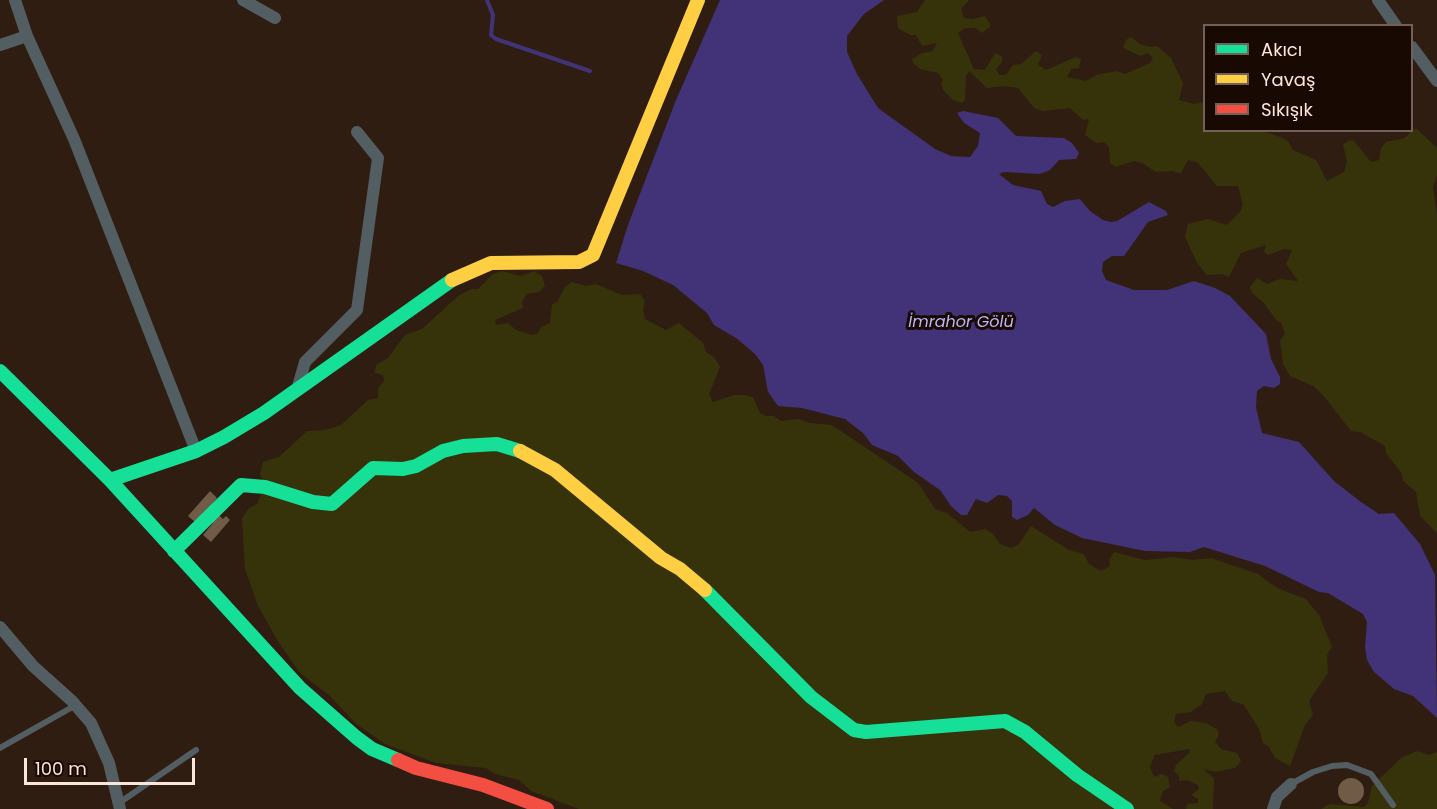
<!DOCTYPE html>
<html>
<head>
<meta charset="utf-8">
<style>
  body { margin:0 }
  #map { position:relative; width:1437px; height:809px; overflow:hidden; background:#2f1d12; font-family:Poppins,sans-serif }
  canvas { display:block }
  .legend { position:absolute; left:1203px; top:24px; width:210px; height:108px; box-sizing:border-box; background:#180903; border:2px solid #736159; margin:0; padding:8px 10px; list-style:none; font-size:18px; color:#fce5d9 }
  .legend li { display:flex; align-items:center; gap:12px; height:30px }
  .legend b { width:30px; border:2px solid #736159 }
  .scale { position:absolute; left:24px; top:758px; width:171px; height:27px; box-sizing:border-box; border:3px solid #fce5d9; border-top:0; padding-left:8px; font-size:18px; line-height:21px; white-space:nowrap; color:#fce5d9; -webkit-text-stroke:4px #180903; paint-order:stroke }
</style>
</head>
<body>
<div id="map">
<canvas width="1437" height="809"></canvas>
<ul class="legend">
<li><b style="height:8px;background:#16e098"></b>Akıcı</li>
<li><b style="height:8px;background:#ffcf43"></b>Yavaş</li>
<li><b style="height:8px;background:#f24e42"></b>Sıkışık</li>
</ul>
<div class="scale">100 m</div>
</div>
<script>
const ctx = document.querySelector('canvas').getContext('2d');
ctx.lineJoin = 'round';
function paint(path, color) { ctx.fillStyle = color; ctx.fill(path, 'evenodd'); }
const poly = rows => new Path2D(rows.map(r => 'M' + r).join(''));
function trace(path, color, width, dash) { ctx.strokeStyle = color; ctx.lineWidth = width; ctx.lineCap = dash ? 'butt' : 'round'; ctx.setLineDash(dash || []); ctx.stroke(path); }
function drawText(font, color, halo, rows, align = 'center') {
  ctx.font = font + ' Poppins,sans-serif'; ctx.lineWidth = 6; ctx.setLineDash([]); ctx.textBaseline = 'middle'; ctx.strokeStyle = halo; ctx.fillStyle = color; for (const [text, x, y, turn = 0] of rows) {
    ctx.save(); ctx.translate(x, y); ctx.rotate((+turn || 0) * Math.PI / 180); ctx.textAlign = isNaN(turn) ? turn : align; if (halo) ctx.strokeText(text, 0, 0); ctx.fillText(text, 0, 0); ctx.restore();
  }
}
const green = poly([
  [925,0,969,0,961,9,964,18,972,19,985,16,991,26,982,33,975,28,965,28,958,33,974,69,985,70,995,53,1002,56,1002,62,996,69,999,75,1006,75,1013,65,1021,64,1036,51,1042,55,1038,65,1046,70,1076,57,1081,59,1079,68,1071,69,1067,77,1086,81,1096,75,1117,71,1125,74,1150,63,1153,58,1148,53,1141,56,1123,48,1126,40,1131,37,1140,44,1150,47,1157,46,1171,58,1183,83,1179,100,1194,104,1204,102,1204,130,1263,131,1280,137,1288,141,1293,150,1316,160,1327,181,1344,172,1347,162,1343,144,1350,140,1354,141,1371,162,1379,160,1381,148,1386,142,1405,138,1412,130,1417,129,1437,148,1437,175,1433,187,1437,215,1437,533,1420,516,1416,492,1403,481,1402,474,1386,453,1385,446,1360,432,1351,431,1323,395,1313,386,1290,376,1283,364,1280,341,1285,334,1281,322,1277,321,1263,302,1252,293,1250,287,1257,278,1267,284,1280,279,1298,281,1286,264,1292,250,1284,249,1268,255,1264,252,1266,245,1241,253,1229,277,1222,274,1207,275,1197,263,1185,237,1188,224,1208,219,1227,225,1240,212,1243,205,1238,186,1217,186,1198,163,1188,160,1181,173,1178,173,1173,171,1156,172,1142,163,1134,161,1116,167,1110,163,1109,147,1104,142,1096,143,1085,135,1089,119,1083,120,1070,108,1043,111,1034,108,1018,88,1004,86,987,88,969,71,966,76,965,100,962,103,953,100,943,90,941,83,943,80,938,73,920,69,913,63,912,59,922,53,933,51,937,43,922,46,916,35,910,35,898,28,897,16,917,12],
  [502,271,520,276,534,271,542,276,545,286,539,292,527,294,522,302,523,308,495,320,496,325,508,323,516,330,532,335,538,333,541,327,550,323,552,304,557,302,565,287,572,282,586,286,596,284,622,295,640,294,645,301,643,309,645,319,666,330,679,323,703,343,706,352,714,357,720,367,709,394,713,402,734,395,745,395,753,397,760,413,766,416,774,416,781,421,799,419,810,423,832,425,918,483,935,509,947,513,970,532,985,529,993,534,1000,544,1011,548,1018,545,1031,526,1069,550,1084,554,1089,564,1101,571,1110,566,1109,560,1114,552,1145,560,1174,557,1192,560,1211,558,1258,574,1277,588,1306,599,1319,615,1332,647,1327,655,1328,673,1309,701,1313,715,1305,725,1290,766,1275,758,1269,747,1263,743,1259,729,1244,705,1232,701,1225,691,1206,694,1202,704,1191,712,1176,714,1174,722,1178,727,1191,721,1206,723,1218,730,1219,734,1215,742,1221,749,1237,753,1241,761,1235,768,1216,772,1203,769,1214,778,1213,809,1186,809,1187,804,1198,803,1198,799,1191,795,1199,789,1198,785,1187,780,1179,781,1179,776,1174,771,1176,765,1190,752,1189,749,1155,755,1150,767,1154,777,1162,774,1168,777,1170,787,1163,791,1160,801,1173,809,579,809,531,791,519,780,495,774,486,768,436,763,385,744,355,723,329,695,300,673,279,643,258,606,245,569,242,518,249,508,257,504,265,485,260,474,263,462,279,457,307,431,325,430,341,425,368,400,378,398,378,388,384,381,383,375,375,373,376,365,388,358,405,335,422,329,458,296,471,289,478,289,493,274],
  [1417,751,1429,755,1437,752,1437,809,1321,809,1330,804,1364,807,1368,803,1372,786,1401,758]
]);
const water = poly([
  [720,0,884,0,864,14,847,36,847,52,857,74,878,108,935,149,951,156,970,157,978,146,980,133,964,123,957,113,963,111,998,118,1016,136,1064,138,1072,143,1079,153,1076,159,1059,160,1050,170,1040,174,1004,172,999,174,1013,185,1041,191,1047,204,1053,207,1065,201,1080,199,1090,211,1103,220,1111,222,1117,221,1149,202,1166,211,1168,215,1148,222,1124,256,1112,256,1103,262,1102,271,1106,280,1134,290,1167,290,1194,281,1215,288,1230,296,1266,334,1271,359,1280,377,1280,384,1274,388,1264,386,1257,391,1256,407,1262,433,1299,442,1334,481,1361,502,1379,514,1394,513,1420,544,1435,575,1437,718,1413,696,1394,689,1374,672,1367,660,1365,647,1367,622,1363,614,1328,593,1319,592,1265,566,1204,547,1190,552,1145,551,1082,538,1055,525,1034,508,1028,515,1017,520,1012,517,1012,501,1007,496,998,495,987,503,976,499,967,515,961,515,951,506,940,490,914,472,898,456,872,445,863,433,845,419,802,408,778,406,768,392,763,365,755,354,736,338,714,325,707,313,673,285,643,271,616,263,628,225,676,100]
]);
const stream = poly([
  [487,0,493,15,491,35,496,39,590,71]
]);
const building = poly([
  [210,491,217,498,210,507,223,519,226,516,230,520,211,542,203,535,213,523,195,522,188,516],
  '1338 791a13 13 0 1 1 26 0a13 13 0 1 1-26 0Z'
]);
const lane = poly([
  [0,748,76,705],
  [1291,784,1313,772,1332,766,1347,765,1371,774,1393,805],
  [119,803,196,750]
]);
const street = poly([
  [15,0,27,36,74,139,196,451],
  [243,0,275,18],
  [1378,0,1396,26],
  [0,45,27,36],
  [1412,47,1437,81],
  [297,390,305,362,357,310,378,158,357,132],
  [0,627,33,666,72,701,91,723,109,763,120,809],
  [1273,809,1277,797,1291,784]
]);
const fast = poly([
  [0,371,110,480,300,688,357,738,372,749,398,760],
  [110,480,196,451,224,437,264,413,452,280],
  [174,551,241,485,265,487,313,502,332,504,373,468,403,469,416,466,443,451,463,446,497,444,520,451],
  [705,590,811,697,854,730,866,732,1005,721,1025,732,1077,775,1127,809]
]);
const slow = poly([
  [452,280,491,263,579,262,593,255,698,0],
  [520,451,555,470,661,558,680,569,705,590]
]);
const jam = poly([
  [398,760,416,768,483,785,547,809]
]);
const waterNames = [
  ["İmrahor Gölü",961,323]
];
paint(green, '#36330b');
paint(water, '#423278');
trace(stream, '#423278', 4);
paint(building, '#705b46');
trace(lane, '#535e62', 6);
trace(street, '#535e62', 12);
trace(fast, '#16e098', 14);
trace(slow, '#ffcf43', 14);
trace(jam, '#f24e42', 14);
drawText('italic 16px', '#bdb7fa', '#180903', waterNames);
</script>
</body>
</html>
